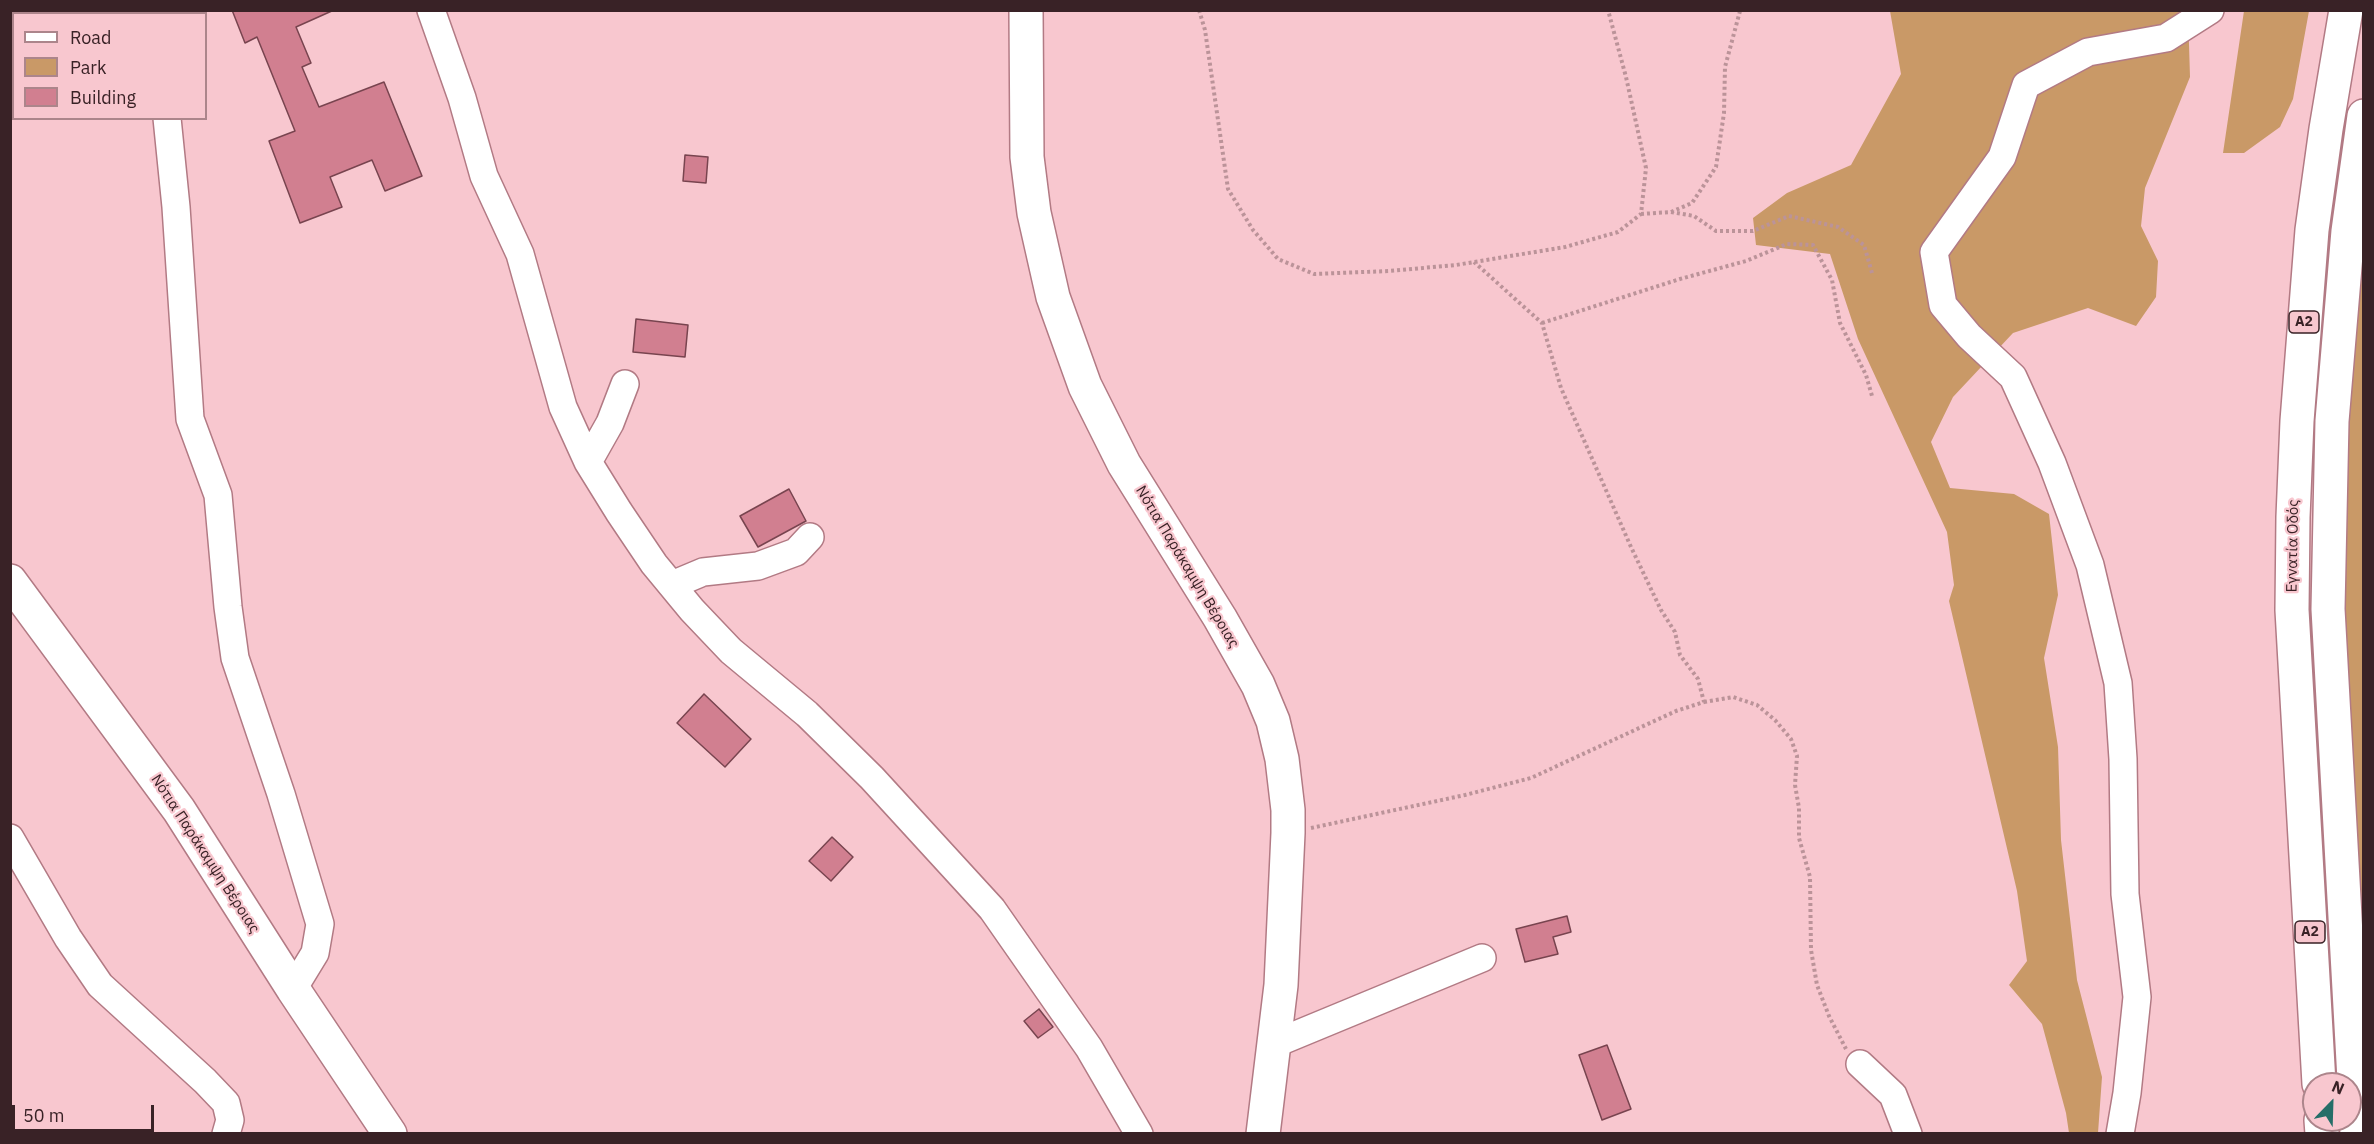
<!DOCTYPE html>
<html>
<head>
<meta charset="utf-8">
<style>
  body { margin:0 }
  #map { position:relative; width:2374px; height:1144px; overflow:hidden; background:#f8c7cf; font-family:"IBM Plex Sans",sans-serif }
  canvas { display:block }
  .frame { position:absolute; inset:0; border:12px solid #392226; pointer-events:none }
  .legend { position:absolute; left:12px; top:12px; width:195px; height:108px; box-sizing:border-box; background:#f8c7cf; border:2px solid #ac858b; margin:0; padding:8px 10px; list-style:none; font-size:18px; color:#392226 }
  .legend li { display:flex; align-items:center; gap:12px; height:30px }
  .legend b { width:30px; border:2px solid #ac858b }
  .north { position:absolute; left:2302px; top:1072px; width:60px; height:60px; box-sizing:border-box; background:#f8c7cf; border:2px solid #ac858b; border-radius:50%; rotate:23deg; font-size:16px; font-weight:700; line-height:24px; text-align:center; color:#392226 }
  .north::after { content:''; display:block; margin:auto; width:21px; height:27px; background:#256e68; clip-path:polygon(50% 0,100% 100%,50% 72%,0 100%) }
  .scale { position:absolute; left:12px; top:1105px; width:142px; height:27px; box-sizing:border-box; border:3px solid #392226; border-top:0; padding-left:8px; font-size:18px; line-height:21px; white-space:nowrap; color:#392226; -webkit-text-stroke:4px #f8c7cf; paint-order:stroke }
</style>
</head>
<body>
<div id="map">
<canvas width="2374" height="1144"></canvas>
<div class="frame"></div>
<ul class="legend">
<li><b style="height:8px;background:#fff"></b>Road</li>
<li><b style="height:16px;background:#c99967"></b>Park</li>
<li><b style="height:16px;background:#d17f90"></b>Building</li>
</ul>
<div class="north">N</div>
<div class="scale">50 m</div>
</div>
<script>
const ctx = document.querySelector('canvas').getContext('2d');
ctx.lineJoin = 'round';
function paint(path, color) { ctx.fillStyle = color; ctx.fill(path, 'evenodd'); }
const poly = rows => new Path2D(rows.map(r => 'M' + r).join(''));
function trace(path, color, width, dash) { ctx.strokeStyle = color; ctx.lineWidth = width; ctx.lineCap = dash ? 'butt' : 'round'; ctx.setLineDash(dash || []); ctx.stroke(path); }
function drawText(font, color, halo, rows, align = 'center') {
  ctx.font = font + ' "IBM Plex Sans",sans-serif'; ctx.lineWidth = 4.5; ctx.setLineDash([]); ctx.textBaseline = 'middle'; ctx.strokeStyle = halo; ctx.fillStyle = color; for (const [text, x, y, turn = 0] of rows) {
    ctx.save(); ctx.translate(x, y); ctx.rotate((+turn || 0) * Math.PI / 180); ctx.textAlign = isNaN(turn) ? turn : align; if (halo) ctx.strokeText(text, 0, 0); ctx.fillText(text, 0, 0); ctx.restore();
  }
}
const green = poly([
  [1890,11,2188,11,2190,77,2145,188,2141,226,2158,261,2156,297,2136,326,2088,308,2013,333,1953,397,1931,442,1950,488,2014,494,2049,514,2058,595,2044,658,2058,747,2061,840,2077,980,2102,1077,2098,1133,2069,1133,2066,1113,2042,1024,2009,985,2027,961,2017,891,1949,601,1954,585,1947,532,1858,339,1830,254,1756,245,1753,218,1787,193,1851,165,1901,74],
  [2244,11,2309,11,2293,99,2280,127,2244,153,2223,153],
  [2363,164,2363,994,2340,548]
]);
const building = poly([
  [232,10,334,10,296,27,311,63,302,67,319,107,384,82,422,176,385,191,372,160,330,177,342,207,300,223,269,141,295,131,257,37,245,43,232,10],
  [685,155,708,157,706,183,683,181,685,155],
  [636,319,688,325,685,357,633,352,636,319],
  [789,489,806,521,758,547,740,516,789,489],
  [704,694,751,739,725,767,677,723,704,694],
  [832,837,853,857,831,881,809,861,832,837],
  [1567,916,1571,932,1553,937,1558,954,1525,962,1516,929,1567,916],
  [1039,1009,1053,1027,1038,1038,1024,1021,1039,1009],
  [1607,1045,1631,1109,1602,1120,1579,1055,1607,1045]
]);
const path = poly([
  [1199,10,1205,30,1228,189,1253,230,1278,259,1314,274,1389,271,1456,265,1565,247,1618,232,1641,214,1646,168,1626,77,1608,10],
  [1671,212,1694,216,1716,231,1753,231,1789,216,1838,227,1864,245,1872,273],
  [1641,214,1671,212,1692,203,1716,167,1724,113,1725,67,1740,11],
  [1542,323,1680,279,1746,261,1787,244,1813,245,1832,280,1840,323,1866,375,1872,396],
  [1704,702,1733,697,1757,705,1775,720,1791,739,1797,756,1795,785,1799,808,1799,838,1810,877,1811,950,1817,985,1829,1016,1846,1049],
  [1311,828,1465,795,1531,778,1676,711,1704,702,1698,679,1680,655,1675,632,1661,610,1631,547,1561,388,1542,323,1474,262]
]);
const minor = poly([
  [137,10,139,14],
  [431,10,462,98,484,176,520,254,563,407,588,462,619,512,654,564,692,610,731,651,807,714,872,778,992,909,1089,1048,1139,1134],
  [167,118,176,207,190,419,218,495,228,607,235,658,281,794,320,924,315,953,293,989],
  [588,462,610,423,625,384],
  [672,585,703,572,758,566,796,552,810,537],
  [10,838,68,938,100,985,205,1081,226,1103,230,1120,226,1134],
  [1274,1044,1482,958],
  [1860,1064,1893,1095,1908,1134],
  [2120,1134,2127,1093,2137,997,2125,894,2123,759,2118,683,2090,565,2052,463,2013,377,1969,336,1943,305,1934,252,2002,157,2026,85,2088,52,2166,38,2210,10]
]);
const major = poly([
  [1026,10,1027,157,1034,213,1053,297,1085,386,1124,464,1220,618,1258,685,1273,721,1282,759,1288,810,1288,833,1281,985,1263,1134],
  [10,581,179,810,293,989,390,1134]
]);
const highway = poly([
  [2319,1084,2292,610,2293,517,2297,421,2312,230,2326,129,2346,10],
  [2321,1120,2322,1134],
  [2357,1134,2328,609,2332,421,2348,231,2364,116]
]);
const shields = [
  [2304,322,30],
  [2310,932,30]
];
const shieldNames = [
  ["Α2",2304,322],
  ["Α2",2310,932]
];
const streetNames = [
  ["Εγνατία Οδός",2293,546,-89],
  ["Νότια Παράκαμψη Βέροιας",1187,567,59],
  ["Νότια Παράκαμψη Βέροιας",205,854,57]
];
paint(green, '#c99967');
paint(building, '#d17f90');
trace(building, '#78444f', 1.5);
trace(minor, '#b27a84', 30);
trace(major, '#b27a84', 36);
trace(highway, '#b27a84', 36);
trace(path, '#bb9399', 4, [3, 3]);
trace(minor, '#fff', 27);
trace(major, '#fff', 33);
trace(highway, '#fff', 33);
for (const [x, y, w] of shields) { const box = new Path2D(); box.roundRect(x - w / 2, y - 11, w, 22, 4.5); ctx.fillStyle = '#f8c7cf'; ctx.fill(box); trace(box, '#392226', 1.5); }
drawText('bold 14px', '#392226', null, shieldNames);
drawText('15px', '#392226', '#f8c7cf', streetNames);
</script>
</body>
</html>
